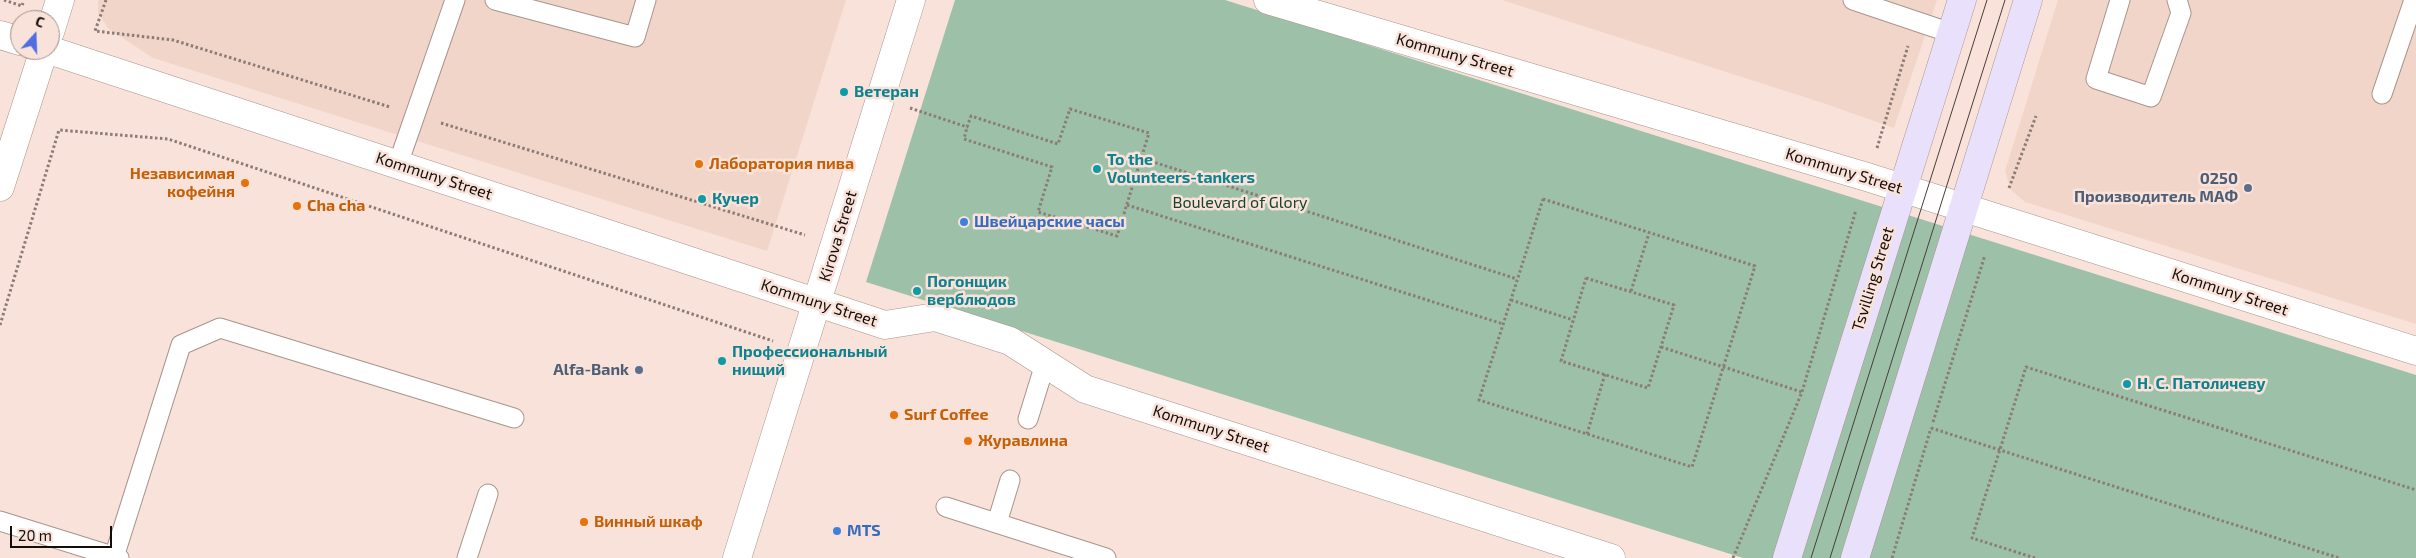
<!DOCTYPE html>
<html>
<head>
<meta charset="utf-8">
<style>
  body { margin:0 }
  #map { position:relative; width:2416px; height:558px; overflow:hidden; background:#f9e2d9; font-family:"Exo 2",sans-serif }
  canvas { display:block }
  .north { position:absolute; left:10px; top:10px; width:50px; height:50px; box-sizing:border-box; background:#f9e2d9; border:1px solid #9d8d86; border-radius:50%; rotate:20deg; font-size:14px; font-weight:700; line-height:20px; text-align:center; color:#140d0a }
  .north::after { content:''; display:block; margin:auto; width:18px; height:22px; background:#506de2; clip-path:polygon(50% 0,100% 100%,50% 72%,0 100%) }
  .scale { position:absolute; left:10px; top:526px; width:102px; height:22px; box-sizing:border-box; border:2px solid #140d0a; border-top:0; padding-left:6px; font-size:15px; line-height:18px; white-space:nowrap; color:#140d0a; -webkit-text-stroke:4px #f9e2d9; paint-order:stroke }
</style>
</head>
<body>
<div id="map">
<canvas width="2416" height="558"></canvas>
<div class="north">С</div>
<div class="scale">20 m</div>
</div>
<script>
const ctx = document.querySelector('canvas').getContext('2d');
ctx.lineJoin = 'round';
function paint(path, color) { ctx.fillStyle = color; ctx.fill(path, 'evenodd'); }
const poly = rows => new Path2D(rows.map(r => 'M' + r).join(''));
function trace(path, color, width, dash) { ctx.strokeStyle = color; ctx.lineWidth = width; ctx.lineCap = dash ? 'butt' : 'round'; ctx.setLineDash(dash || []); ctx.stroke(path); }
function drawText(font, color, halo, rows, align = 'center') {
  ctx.font = font + ' "Exo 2",sans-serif'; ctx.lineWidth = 5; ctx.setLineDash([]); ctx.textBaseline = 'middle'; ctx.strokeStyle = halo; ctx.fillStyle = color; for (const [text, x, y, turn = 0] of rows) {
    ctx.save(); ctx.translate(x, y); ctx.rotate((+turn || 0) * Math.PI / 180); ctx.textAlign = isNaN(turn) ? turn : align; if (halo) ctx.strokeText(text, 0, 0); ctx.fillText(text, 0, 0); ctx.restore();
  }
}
const built = poly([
  [98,0,846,0,767,251,153,58,109,29,98,13],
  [1502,0,1937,0,1894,128,1826,104],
  [2058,0,2416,0,2416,324,2025,202,2011,190,2005,171]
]);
const green = poly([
  [955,0,1225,0,2416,375,2416,558,1743,558,866,282]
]);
const path = poly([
  [4,0,22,6,23,3],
  [106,0,95,31,173,40,390,107],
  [910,108,967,127,971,116,1058,144,1070,109,1149,133,1117,236,1038,212,1052,167,964,139,967,127],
  [441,123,805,235],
  [1877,148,1908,46],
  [1141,158,1517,279],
  [2009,188,2036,116],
  [1543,199,1755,266,1692,467,1479,400,1543,199],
  [1127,205,1503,324],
  [1586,278,1674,305,1648,388,1561,361,1586,278],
  [1631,291,1649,233],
  [1511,300,1573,320],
  [0,325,59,130,168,139,773,341],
  [1661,347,1802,392],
  [1933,422,1985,255],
  [1931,428,2339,558],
  [1587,434,1605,374],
  [1733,558,1802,392,1856,210],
  [1892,558,1931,428],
  [2035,558,1972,538,2026,367,2416,490]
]);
const lane = poly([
  [495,0,635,37,646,0],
  [1853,0,1951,33],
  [2120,0,2096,79,2151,97,2181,13,2177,0],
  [2382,94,2414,0],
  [398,164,455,0],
  [1028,419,1045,364],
  [946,507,1106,558],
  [0,521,119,558],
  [997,523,1010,480],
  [114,557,181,345,220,328,514,418],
  [467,558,488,494]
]);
const street = poly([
  [1268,0,1867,177,2416,351],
  [50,32,60,0],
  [0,35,20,41],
  [49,50,885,325,935,317,1010,341,1085,389,1611,558],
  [0,187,44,50],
  [737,558,911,0]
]);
const secondary = poly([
  [1787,558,1962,0],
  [1855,558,2028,0]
]);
const tram = poly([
  [1811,558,1987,0],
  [1830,558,2005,0]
]);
const markers = [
  [844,92,5,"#0f9aa8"],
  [699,164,5,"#e8710a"],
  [1097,169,5,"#0f9aa8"],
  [245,183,5,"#e8710a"],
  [2248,188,5,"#5c6f8a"],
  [702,199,5,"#0f9aa8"],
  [297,206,5,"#e8710a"],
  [964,222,5,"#3f7fe0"],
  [917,291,5,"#0f9aa8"],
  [722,361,5,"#0f9aa8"],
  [639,370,5,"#5c6f8a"],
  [2127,384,5,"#0f9aa8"],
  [894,415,5,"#e8710a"],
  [968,441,5,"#e8710a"],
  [584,522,5,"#e8710a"],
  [837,531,5,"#3f7fe0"]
];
const streetNames = [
  ["Kommuny Street",1455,55,16],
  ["Kommuny Street",1844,171,17],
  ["Kommuny Street",434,176,18],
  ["Kirova Street",838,236,-73],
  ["Tsvilling Street",1873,279,-73],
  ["Kommuny Street",2230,292,18],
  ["Kommuny Street",819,303,18],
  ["Kommuny Street",1211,429,18]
];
const cultureNames = [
  ["Ветеран",854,92],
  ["To the",1107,160],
  ["Volunteers-tankers",1107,178],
  ["Кучер",712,199],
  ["Погонщик",927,282],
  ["верблюдов",927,300],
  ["Профессиональный",732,352],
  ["нищий",732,370],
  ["Н. С. Патоличеву",2137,384]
];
const foodNames = [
  ["Лаборатория пива",709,164],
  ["Независимая",235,174,"right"],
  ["кофейня",235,192,"right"],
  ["Cha cha",307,206],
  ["Surf Coffee",904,415],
  ["Журавлина",978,441],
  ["Винный шкаф",594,522]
];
const serviceNames = [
  ["0250",2238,179],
  ["Производитель МАФ",2238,197],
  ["Alfa-Bank",629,370]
];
const parkNames = [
  ["Boulevard of Glory",1240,203]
];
const shopNames = [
  ["Швейцарские часы",974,222],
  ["MTS",847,531]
];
paint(built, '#f2d5c9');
paint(green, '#9dc1a8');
trace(lane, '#a9948c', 21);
trace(street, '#a9948c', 29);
trace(secondary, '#a9948c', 29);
trace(path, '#8b7c76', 3, [2.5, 2.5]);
trace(lane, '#fff', 19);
trace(street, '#fff', 28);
trace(secondary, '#e9e0fc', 28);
trace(tram, '#493e39', 1);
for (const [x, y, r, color] of markers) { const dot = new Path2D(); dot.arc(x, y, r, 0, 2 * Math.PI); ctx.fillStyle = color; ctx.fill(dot); trace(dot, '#f9e2d9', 2); }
drawText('16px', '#140d0a', '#f9e2d9', streetNames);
drawText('bold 16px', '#0d838f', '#f9e2d9', cultureNames, 'left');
drawText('bold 16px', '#c56008', '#f9e2d9', foodNames, 'left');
drawText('bold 16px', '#4e5e75', '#f9e2d9', serviceNames, 'right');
drawText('16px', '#18432a', '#f9e2d9', parkNames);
drawText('bold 16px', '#366cbe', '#f9e2d9', shopNames, 'left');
</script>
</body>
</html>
